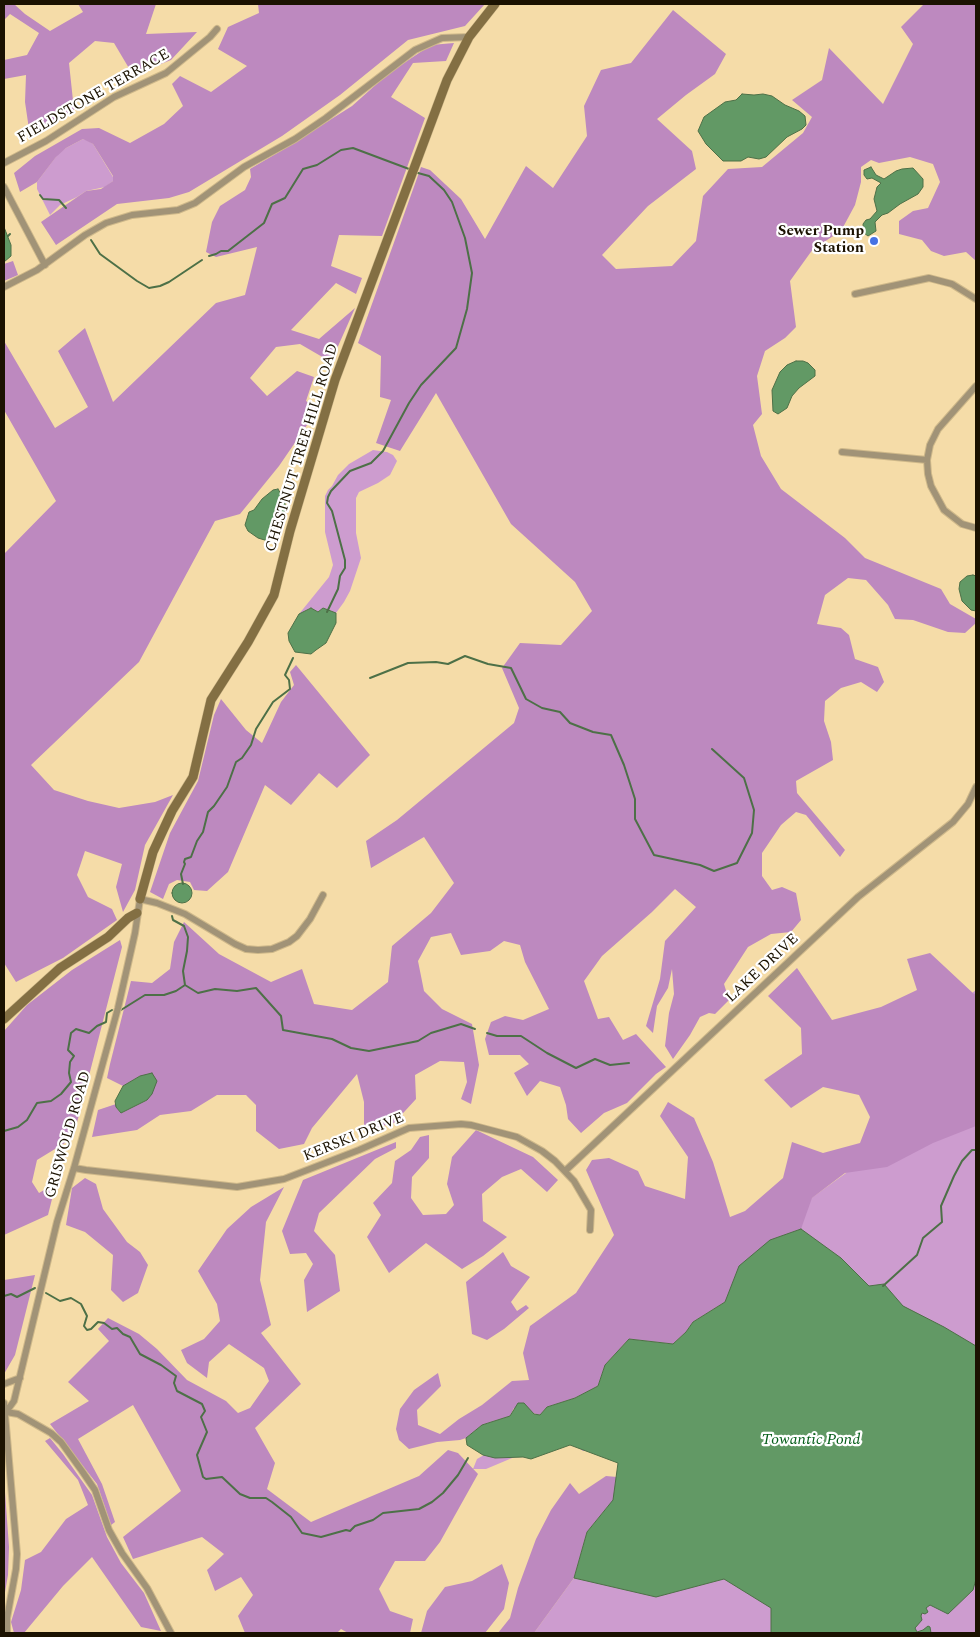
<!DOCTYPE html>
<html>
<head>
<meta charset="utf-8">
<style>
  body { margin:0 }
  #map { position:relative; width:980px; height:1637px; overflow:hidden; background:#f5dca8; font-family:Spectral,serif }
  canvas { display:block }
  .frame { position:absolute; inset:0; border:5px solid #1b1201; pointer-events:none }
</style>
</head>
<body>
<div id="map">
<canvas width="980" height="1637"></canvas>
<div class="frame"></div>
</div>
<script>
const ctx = document.querySelector('canvas').getContext('2d');
ctx.lineJoin = 'round';
function paint(path, color) { ctx.fillStyle = color; ctx.fill(path, 'evenodd'); }
const poly = rows => new Path2D(rows.map(r => 'M' + r).join(''));
function trace(path, color, width, dash) { ctx.strokeStyle = color; ctx.lineWidth = width; ctx.lineCap = dash ? 'butt' : 'round'; ctx.setLineDash(dash || []); ctx.stroke(path); }
function drawText(font, color, halo, rows, align = 'center') {
  ctx.font = font + ' Spectral,serif'; ctx.lineWidth = 4.5; ctx.setLineDash([]); ctx.textBaseline = 'middle'; ctx.strokeStyle = halo; ctx.fillStyle = color; for (const [text, x, y, turn = 0] of rows) {
    ctx.save(); ctx.translate(x, y); ctx.rotate((+turn || 0) * Math.PI / 180); ctx.textAlign = isNaN(turn) ? turn : align; if (halo) ctx.strokeText(text, 0, 0); ctx.fillText(text, 0, 0); ctx.restore();
  }
}
const green = poly([
  [83,139,87,140,93,144,113,177,113,181,105,187,86,191,77,197,60,205,50,215,37,189,37,182,58,154,66,148],
  [373,450,387,452,393,455,397,461,390,475,378,483,359,492,356,498,356,533,361,558,350,591,344,602,336,613,323,608,318,612,311,608,299,614,329,577,333,565,325,532,325,496,328,490,332,486,338,475,349,464],
  [976,990,976,1633,534,1633,574,1578,583,1580,619,1473,617,1456,593,1451,583,1451,572,1443,543,1445,486,1469,473,1469,477,1459,712,1323,773,1226,846,1173,964,999]
]);
const forest = poly([
  [4,4,14,4,25,14,50,31,83,12,78,4,156,4,146,34,197,32,171,60,133,75,114,43,95,41,69,63,74,110,30,136,25,102,26,75,4,79,4,60,27,55,39,33,10,14,4,20],
  [258,4,485,4,465,26,408,40,340,95,282,136,189,192,169,198,117,204,56,245,41,222,86,191,101,189,113,181,113,176,93,144,83,139,66,148,56,157,37,182,20,192,14,173,35,156,82,129,99,128,130,143,164,124,183,106,172,84,180,76,211,92,247,66,218,49,228,27,259,13],
  [924,4,976,4,976,261,966,252,944,256,931,251,922,240,899,234,899,221,913,211,928,208,940,182,933,164,910,157,879,163,871,160,861,167,861,182,855,205,841,231,813,249,790,281,796,327,785,338,765,351,757,376,762,414,753,425,761,456,781,489,845,538,865,558,941,589,950,604,976,619,976,623,965,633,948,632,913,620,895,619,888,605,866,580,848,578,825,595,817,624,841,628,849,635,855,659,878,667,884,682,877,692,861,682,841,688,825,701,824,721,831,742,833,760,796,781,797,793,845,850,840,857,806,815,796,812,781,825,762,853,762,876,772,890,782,887,796,893,801,920,791,932,771,934,748,947,724,984,729,1000,715,1014,709,1013,700,1017,690,1035,673,1059,665,1046,669,1013,674,994,672,969,668,988,657,1006,653,1033,646,1026,660,979,665,941,696,907,675,889,652,912,602,956,584,981,598,1019,609,1017,623,1040,636,1034,666,1067,656,1074,627,1103,604,1113,581,1133,568,1119,566,1105,560,1087,540,1081,527,1096,514,1073,529,1064,520,1055,489,1055,485,1039,491,1022,505,1016,523,1020,549,1009,525,962,520,945,504,941,490,951,461,955,451,933,431,937,418,961,424,991,442,1009,472,1024,479,1065,471,1104,461,1099,467,1082,464,1062,440,1061,415,1075,416,1099,394,1123,364,1131,364,1102,357,1074,312,1128,304,1144,279,1149,256,1131,256,1105,246,1095,217,1095,191,1111,160,1115,137,1130,92,1137,98,1110,116,1104,116,1107,121,1113,147,1100,140,1076,123,1086,107,1078,110,1064,131,981,152,983,170,969,174,942,184,922,219,954,271,982,302,969,314,1004,352,1010,388,982,392,946,431,913,454,883,424,837,371,868,366,841,397,820,514,723,519,708,502,668,520,643,561,645,592,611,575,582,511,524,436,393,400,451,376,443,391,400,380,397,381,356,358,343,421,167,430,170,461,199,485,239,526,166,553,188,587,136,584,106,601,70,631,63,673,10,726,54,715,74,686,95,657,119,692,151,696,169,648,206,602,255,616,269,672,266,696,241,703,196,728,169,762,167,803,133,812,117,792,100,822,80,829,48,883,104,913,44,901,27],
  [454,43,446,61,413,63,391,97,425,118,382,236,339,235,331,266,362,278,356,294,336,283,291,330,319,339,355,308,331,362,300,344,276,347,250,378,267,396,297,371,314,377,306,401,318,409,279,466,240,514,215,521,139,662,31,765,54,790,88,801,119,808,155,802,173,795,145,845,135,890,123,912,116,887,122,864,85,851,77,875,88,897,112,909,117,920,63,958,16,982,4,963,4,554,56,501,4,410,4,341,55,428,88,407,58,351,85,328,113,402,216,303,245,295,257,247,216,257,206,252,212,222,220,206,245,190,251,177,250,169,284,149,352,106,389,73,431,45],
  [13,261,18,275,4,281,4,264],
  [296,665,370,755,337,788,319,773,291,805,265,785,228,872,207,891,194,890,190,882,177,880,169,884,163,899,150,892,170,833,198,781,214,715,221,699,246,730,262,743,281,702,294,685,290,672],
  [120,940,122,947,73,1138,37,1160,32,1182,39,1193,56,1183,48,1215,4,1235,4,1031,27,1005,72,970],
  [930,953,974,994,976,993,976,1126,933,1143,887,1167,845,1173,812,1198,801,1229,770,1240,725,1302,693,1322,686,1332,673,1344,629,1339,605,1365,598,1386,575,1398,547,1407,540,1415,514,1408,510,1416,482,1425,466,1438,460,1440,437,1442,409,1449,399,1440,396,1429,400,1409,414,1390,438,1373,441,1386,417,1410,418,1425,440,1434,459,1419,482,1405,512,1381,529,1380,523,1353,530,1326,576,1293,614,1235,586,1170,592,1160,609,1158,638,1171,645,1186,685,1199,688,1157,660,1116,668,1102,694,1118,713,1162,730,1217,745,1211,783,1178,792,1142,823,1153,860,1143,870,1117,859,1095,823,1087,791,1108,764,1080,802,1054,801,1028,768,996,797,968,832,1020,881,1007,917,990,907,959],
  [476,1130,533,1157,558,1180,547,1192,521,1169,502,1177,482,1194,483,1221,507,1237,483,1256,462,1269,426,1243,389,1273,367,1237,381,1215,373,1203,392,1183,395,1161,411,1150,420,1137,429,1135,429,1158,412,1177,411,1198,423,1215,446,1214,454,1205,447,1184,452,1157],
  [396,1142,396,1148,375,1159,319,1213,314,1231,335,1255,340,1291,307,1312,304,1280,313,1264,306,1253,290,1254,282,1231,303,1180],
  [85,1178,96,1184,103,1209,127,1242,140,1252,148,1265,138,1293,123,1302,111,1290,113,1255,85,1232,66,1225,72,1188],
  [284,1187,266,1222,260,1280,271,1325,261,1333,301,1384,255,1428,275,1463,267,1489,311,1522,419,1476,448,1450,458,1453,478,1474,440,1542,425,1561,395,1561,379,1589,390,1611,413,1619,410,1633,348,1633,341,1629,337,1633,245,1633,238,1616,253,1595,241,1577,215,1591,207,1570,224,1554,202,1537,133,1559,123,1537,181,1491,133,1405,78,1439,102,1484,115,1522,111,1525,97,1484,50,1424,89,1401,68,1382,109,1341,98,1329,108,1318,139,1334,157,1349,187,1380,226,1401,238,1413,250,1408,269,1381,264,1368,229,1344,209,1362,207,1378,187,1363,181,1350,204,1339,220,1321,217,1304,198,1271,227,1229,251,1207],
  [503,1252,511,1266,530,1277,511,1302,517,1311,526,1305,529,1308,504,1329,487,1340,472,1334,466,1282],
  [35,1275,15,1355,4,1374,4,1280],
  [50,1438,63,1454,92,1495,107,1537,121,1563,144,1593,161,1631,141,1627,92,1557,63,1586,24,1633,14,1633,11,1622,21,1590,25,1560,41,1552,66,1519,88,1505,78,1480,45,1441],
  [606,1476,617,1477,613,1500,587,1532,574,1578,534,1633,498,1633,510,1618,518,1588,536,1539,551,1510,570,1483,579,1494],
  [4,1478,9,1547,8,1575,4,1598],
  [502,1564,509,1583,504,1609,485,1633,421,1633,427,1611,445,1587,472,1581]
]);
const water = poly([
  [742,94,754,95,763,94,772,96,785,105,799,111,805,116,806,125,802,129,787,137,766,157,759,159,748,157,741,161,723,161,706,144,698,131,704,117,725,102,736,100,742,94],
  [871,167,876,175,884,179,896,171,902,169,913,168,923,179,923,187,918,194,900,204,888,213,882,215,875,222,876,231,868,236,864,233,863,224,866,220,870,219,877,211,874,199,877,187,881,183,872,178,867,179,864,175,864,170,871,167],
  [4,227,11,245,11,256,4,262,4,227],
  [796,361,803,361,808,363,815,370,815,376,799,388,792,396,787,408,778,414,773,411,772,390,780,372,787,365,796,361],
  [278,489,285,501,285,512,275,531,274,537,268,541,258,538,248,531,245,525,249,512,254,510,262,499,273,490,278,489],
  [973,575,976,576,976,611,971,610,962,601,959,589,960,582,967,576,973,575],
  [311,608,318,612,323,608,336,613,336,623,326,643,316,650,311,654,295,652,289,641,288,633,299,614,311,608],
  '172 893a10 10 0 1 1 20 0a10 10 0 1 1-20 0Z',
  [152,1073,157,1081,152,1094,147,1100,121,1113,116,1107,115,1101,123,1086,140,1076,152,1073],
  [801,1229,841,1258,869,1286,884,1284,903,1306,944,1327,976,1346,976,1579,973,1590,948,1614,930,1605,926,1608,928,1612,925,1614,922,1613,921,1616,922,1620,915,1628,917,1632,923,1630,928,1626,930,1627,931,1633,771,1633,771,1608,724,1579,656,1597,574,1578,587,1532,613,1500,618,1463,570,1445,531,1459,523,1457,495,1458,483,1455,467,1445,466,1438,482,1425,510,1416,518,1403,524,1403,534,1414,540,1415,547,1407,575,1398,598,1386,605,1365,629,1339,673,1344,686,1332,693,1322,725,1302,739,1266,770,1240,801,1229]
]);
const stream = poly([
  [40,195,43,199,59,200,66,208],
  [8,236,10,234],
  [91,240,100,254,137,281,149,288,160,286,169,282,202,260],
  [209,256,216,254,221,251,228,251,264,223,272,204,285,198,303,169,317,165,341,150,353,148,409,169],
  [327,612,338,589,340,576,345,568,345,560,332,511,327,503,328,497,331,491,350,471,371,463,383,451,409,403,421,385,456,348,467,309,472,273,465,238,452,202,444,190,429,176,418,173],
  [370,678,408,663,436,662,448,664,465,656,488,664,511,668,526,699,542,708,560,712,570,723,593,732,611,735,624,765,635,799,635,819,654,855,700,865,714,871,737,863,752,833,754,810,744,778,712,749],
  [183,884,181,874,185,864,184,862,185,859,191,857,197,841,203,832,208,812,214,806,227,787,236,762,242,758,251,745,256,729,273,702,290,689,289,680,285,675,293,658],
  [185,985,198,993,215,989,237,991,256,988,281,1016,283,1030,332,1039,351,1048,369,1051,418,1041,431,1033,461,1024,475,1029],
  [121,1010,145,995,164,995,176,991,185,985,183,971,187,951,188,937,184,926,173,920,172,916],
  [487,1033,497,1036,521,1036,547,1053,576,1068,595,1059,610,1065,629,1063],
  [4,1131,18,1127,27,1120,37,1103,51,1101,61,1094,71,1082,69,1073,70,1062,74,1056,68,1050,71,1033,76,1029,89,1033,97,1026,106,1022,107,1013,112,1010],
  [883,1286,917,1255,923,1238,942,1222,941,1206,954,1176,962,1161,972,1150,976,1150],
  [46,1293,60,1301,71,1298,81,1304,87,1316,84,1326,87,1330,91,1329,98,1322,104,1323,112,1329,117,1328,123,1334,130,1337,140,1354,161,1365,176,1376,174,1383,177,1391,202,1404,205,1411,201,1417,207,1432,197,1455,203,1477,206,1479,222,1477,240,1494,250,1498,266,1498,272,1502,291,1517,302,1533,321,1537,346,1530,350,1531,355,1526,373,1520,383,1513,419,1509,432,1502,443,1493,458,1475,468,1458],
  [4,1296,11,1294,17,1297,35,1288]
]);
const street = poly([
  [4,163,46,141,114,97,166,73,210,37,217,29],
  [4,187,45,265],
  [4,287,37,270,85,235,106,223,132,215,178,210,195,203,244,167,295,139,326,118,415,50,442,38,469,37],
  [855,294,929,278,952,284,976,299],
  [976,386,938,429,930,445,927,460,928,474,931,486,944,510,962,524,976,528],
  [842,452,927,460],
  [74,1168,86,1170,237,1187,284,1179,359,1150,409,1128,461,1124,471,1125,517,1137,542,1151,555,1161,574,1181,591,1210,590,1230],
  [565,1171,858,897,953,822,968,804,976,787],
  [4,1384,20,1378],
  [4,1403,17,1554,16,1569,7,1618,7,1633],
  [6,1412,14,1401,57,1222,74,1168,118,1008,135,933,140,899,157,903,185,914,235,944,246,949,258,950,272,949,289,942,297,936,310,919,323,895],
  [6,1412,18,1414,51,1433,61,1442,82,1471,95,1490,109,1530,122,1553,147,1588,171,1633]
]);
const secondary = poly([
  [140,899,153,852,172,811,193,777,211,700,248,642,274,595,290,531,335,380,447,80,469,37,495,4],
  [4,1019,60,968,108,937,128,918,137,913]
]);
const markers = [
  [874,241,5,"#4672e4"]
];
const streetNames = [
  ["FIELDSTONE TERRACE",94,97,-30],
  ["CHESTNUT TREE HILL ROAD",303,448,-73],
  ["LAKE DRIVE",763,969,-43],
  ["GRISWOLD ROAD",69,1135,-74],
  ["KERSKI DRIVE",354,1138,-22]
];
const poiNames = [
  ["Sewer Pump",864,232],
  ["Station",864,249]
];
const waterNames = [
  ["Towantic Pond",811,1441]
];
paint(green, '#cd9ccf');
paint(forest, '#bd89bf');
paint(water, '#629965');
trace(water, '#4d7047', 1);
trace(stream, '#4d7047', 2);
trace(street, '#ceb88a', 8);
trace(secondary, '#ceb88a', 10);
trace(street, '#a19377', 6);
trace(secondary, '#836f43', 9);
for (const [x, y, r, color] of markers) { const dot = new Path2D(); dot.arc(x, y, r, 0, 2 * Math.PI); ctx.fillStyle = color; ctx.fill(dot); trace(dot, '#fff', 2); }
drawText('15px', '#1b1201', '#fff', streetNames);
drawText('bold 15px', '#1b1201', '#fff', poiNames, 'right');
drawText('italic 16px', '#045d18', '#fff', waterNames);
</script>
</body>
</html>
